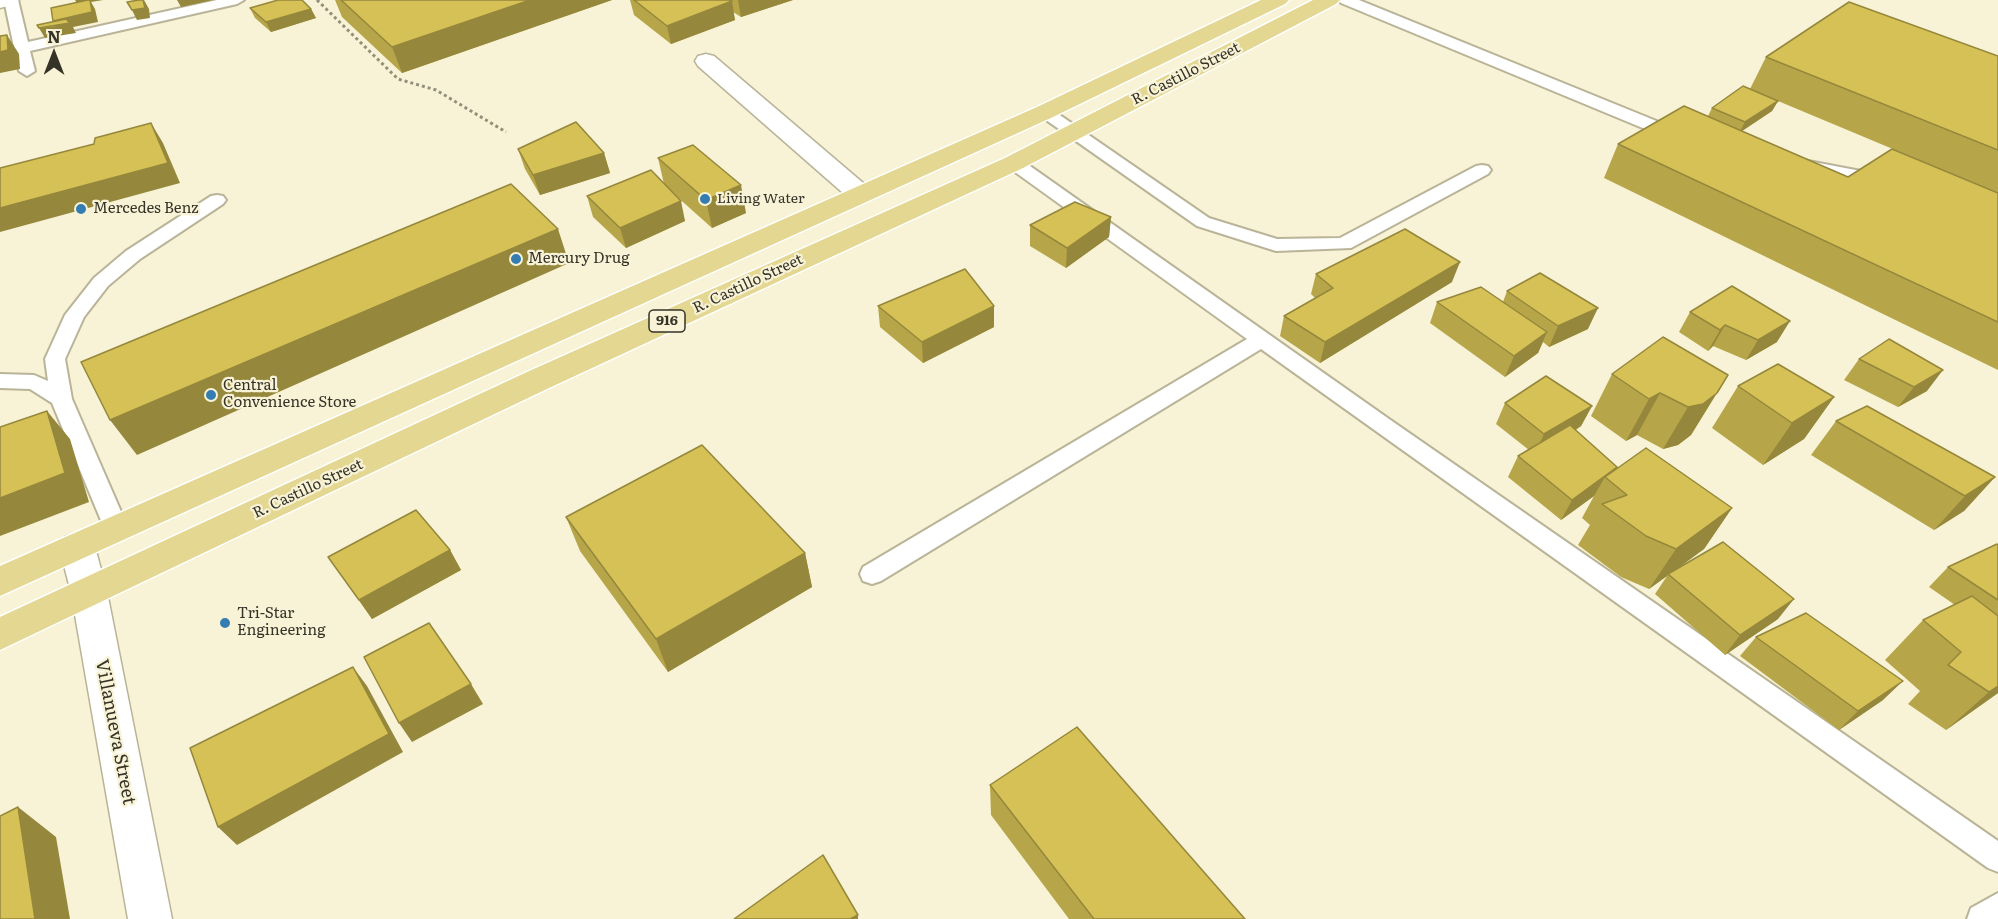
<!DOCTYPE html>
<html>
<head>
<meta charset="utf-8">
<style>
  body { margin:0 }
  #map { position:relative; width:1998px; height:919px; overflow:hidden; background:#f8f3d6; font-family:Literata,serif }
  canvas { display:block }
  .north { position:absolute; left:24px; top:24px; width:60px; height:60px; -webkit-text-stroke:4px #f8f3d6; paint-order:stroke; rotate:0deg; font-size:16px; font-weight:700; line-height:24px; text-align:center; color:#353328 }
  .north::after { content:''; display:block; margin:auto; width:21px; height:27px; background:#353328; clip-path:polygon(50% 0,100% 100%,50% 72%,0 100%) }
</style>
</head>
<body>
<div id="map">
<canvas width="1998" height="919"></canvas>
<div class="north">N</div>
</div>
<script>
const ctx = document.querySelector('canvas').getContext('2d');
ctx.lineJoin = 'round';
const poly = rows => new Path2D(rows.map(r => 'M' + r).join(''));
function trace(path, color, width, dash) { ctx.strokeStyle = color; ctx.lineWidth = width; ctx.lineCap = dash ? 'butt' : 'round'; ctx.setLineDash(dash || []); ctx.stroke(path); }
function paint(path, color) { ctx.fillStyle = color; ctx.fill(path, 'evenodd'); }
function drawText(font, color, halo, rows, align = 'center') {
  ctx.font = font + ' Literata,serif'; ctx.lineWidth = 4.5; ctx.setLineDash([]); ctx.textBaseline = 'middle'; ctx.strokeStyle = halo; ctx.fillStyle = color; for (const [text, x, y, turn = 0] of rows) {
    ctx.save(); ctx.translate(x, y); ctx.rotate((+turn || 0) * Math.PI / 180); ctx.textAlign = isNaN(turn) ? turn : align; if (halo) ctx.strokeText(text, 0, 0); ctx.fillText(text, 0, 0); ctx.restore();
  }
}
const path = poly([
  [317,0,398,79,436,90,506,132]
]);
const service = poly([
  [4,0,18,0,28,42,217,0,244,0,237,4,30,51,35,71,27,76,19,71,4,0],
  [1339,0,1359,0,1686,133,1688,137,1686,141,1674,141,1341,3,1339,0],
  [1045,107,1051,109,1209,218,1277,239,1340,238,1476,166,1482,165,1488,166,1491,170,1488,174,1351,248,1276,251,1197,226,1039,115,1037,112,1045,107],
  [1014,158,1020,159,1389,419,1998,841,1998,872,1988,868,1261,349,881,581,872,584,863,581,860,574,863,567,1247,339,1008,167,1005,163,1008,159,1014,158],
  [1803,160,1882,175,1888,176,1891,180,1888,184,1882,185,1797,169,1794,165,1797,161,1803,160],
  [217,195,223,196,226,200,223,204,140,259,108,286,84,317,65,359,72,399,129,530,125,536,117,539,109,536,105,530,52,403,30,389,0,388,0,374,34,375,48,381,45,359,65,315,94,278,126,251,211,196,217,195],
  [1998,893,1998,919,1967,919,1971,908,1998,893]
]);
const minor = poly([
  [0,0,19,0,15,4,0,8,0,0],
  [706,54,714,56,869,188,873,194,869,200,860,202,851,200,698,66,695,61,698,56,706,54],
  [77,533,89,537,95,547,107,592,172,919,128,919,71,592,59,547,65,537,77,533]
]);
const primary = poly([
  [1261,0,1289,0,1285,4,1053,117,0,596,0,566,1037,107,1261,0],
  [1313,0,1340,0,1336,4,1023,168,549,388,0,650,0,617,527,372,1005,158,1313,0]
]);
const wall = poly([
  [335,0,612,0,402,73,342,17],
  [630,0,793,0,741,17,733,12,735,20,671,44,634,15],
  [250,8,311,9,316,18,271,32,255,18],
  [1998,56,1998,193,1778,101,1772,111,1742,131,1848,177,1998,193,1998,370,1604,178,1618,144,1708,116,1712,108,1750,89,1766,57],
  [518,149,604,153,610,173,540,195,525,169],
  [658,158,746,213,712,228,674,194,685,221,626,248,593,217,587,196,664,184],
  [1111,217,1109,237,1066,268,1030,246,1030,225],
  [1316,274,1452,282,1320,363,1280,336,1284,316,1315,298,1311,294],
  [1507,291,1588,329,1549,347,1543,342,1538,353,1505,377,1430,323,1437,302,1503,302],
  [878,306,994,327,923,363,880,327],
  [1690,312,1777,342,1746,360,1713,346,1708,351,1679,332],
  [1859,359,1927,391,1898,407,1844,380],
  [1612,374,1728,375,1691,435,1678,445,1663,449,1637,435,1626,441,1591,416],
  [1738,386,1834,397,1804,439,1763,465,1712,428],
  [1505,403,1592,406,1581,426,1576,430,1617,467,1615,470,1732,508,1704,549,1676,569,1778,619,1725,655,1655,594,1667,576,1649,589,1621,577,1578,545,1590,525,1582,518,1594,496,1561,520,1508,477,1518,456,1529,450,1496,424],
  [1836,421,1995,477,1964,511,1934,530,1811,455],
  [566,517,805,553,812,587,668,672,580,551],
  [1998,545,1998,693,1946,730,1908,704,1920,691,1885,660,1923,620,1955,605,1929,587,1948,567],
  [450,550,461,570,372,619,328,557],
  [1756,637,1883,700,1839,730,1740,656],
  [990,785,1245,919,1069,919,991,815]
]);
const shadedWall = poly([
  [75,0,103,0,91,2,95,9,98,22,73,27,76,33,45,38,39,28,56,26,53,21,78,5],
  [144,0,149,9,150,18,137,20,132,10],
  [177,0,213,0,181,7],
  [530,0,612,0,402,73,392,47],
  [738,0,793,0,741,17],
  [732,1,735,20,671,44,667,26],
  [311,9,316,18,271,32,266,22],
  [7,35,19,54,20,69,0,73,0,52],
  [1778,101,1772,111,1739,133,1745,122],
  [151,123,163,143,180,183,0,232,0,208],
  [604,153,610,173,540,195,533,175],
  [741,185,746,213,712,228,706,200],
  [681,201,685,221,626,248,620,228],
  [1111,217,1109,237,1066,268,1067,248],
  [558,229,569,263,137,455,110,420],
  [1460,262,1452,282,1320,363,1325,342],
  [994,306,994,327,923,363,922,342],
  [1598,308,1588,329,1549,347,1558,326],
  [1790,321,1777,342,1746,360,1758,340],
  [1725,325,1713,346,1708,351,1720,330],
  [1547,332,1538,353,1505,377,1514,356],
  [1943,370,1927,391,1898,407,1914,387],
  [1728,375,1691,435,1678,445,1663,449,1688,407],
  [1660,393,1637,435,1626,441,1649,399],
  [1834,397,1804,439,1763,465,1792,423],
  [1592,406,1581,426,1535,454,1544,434],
  [47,411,70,439,89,502,0,536,0,498],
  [1617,467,1609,481,1605,477,1594,496,1561,520,1572,500],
  [1995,477,1964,511,1934,530,1965,496],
  [1732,508,1704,549,1669,575,1668,574,1667,576,1649,589,1676,549],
  [450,550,461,570,372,619,359,600],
  [805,553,812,587,668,672,656,639],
  [1794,599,1778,619,1725,655,1740,635],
  [353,667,367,686,403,752,237,845,218,827],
  [1903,681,1883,700,1839,730,1858,711],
  [471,684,483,704,412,742,399,723],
  [1998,686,1998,693,1946,730,1989,692],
  [18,807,56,837,70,919,35,919],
  [858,915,858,919,850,919]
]);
const building = poly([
  [88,0,90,0,92,12,53,21,51,8,88,0],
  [139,0,143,0,145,8,132,10,127,2,139,0],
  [278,0,302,0,311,9,266,22,250,8,278,0],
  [341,0,530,0,392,47,341,0],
  [634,0,729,0,732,1,667,26,634,0],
  [1849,2,1998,56,1998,150,1766,57,1849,2],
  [66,19,70,23,39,28,37,25,66,19],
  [7,35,8,50,0,52,0,36,7,35],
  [1743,86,1778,101,1745,122,1712,108,1743,86],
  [1684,106,1848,177,1892,149,1998,193,1998,322,1618,144,1684,106],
  [576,122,604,153,533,175,518,149,576,122],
  [151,123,168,163,0,208,0,168,94,144,95,138,151,123],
  [693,145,741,185,706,200,658,158,693,145],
  [651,170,681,201,620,228,587,196,651,170],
  [511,184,558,229,110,420,81,362,511,184],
  [1075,202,1111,217,1067,248,1030,225,1075,202],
  [1405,229,1460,262,1325,342,1284,316,1333,288,1316,274,1405,229],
  [965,269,994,306,922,342,878,306,965,269],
  [1540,273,1598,308,1558,326,1507,291,1540,273],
  [1732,286,1790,321,1758,340,1725,325,1720,330,1690,312,1732,286],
  [1481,287,1547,332,1514,356,1437,302,1481,287],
  [1663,337,1728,375,1717,393,1703,404,1688,407,1660,393,1649,399,1612,374,1663,337],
  [1889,339,1943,370,1914,387,1859,359,1889,339],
  [1778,364,1834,397,1792,423,1738,386,1778,364],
  [1546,376,1592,406,1544,434,1505,403,1546,376],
  [1867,406,1995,477,1965,496,1836,421,1867,406],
  [47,411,65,473,0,498,0,427,47,411],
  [1570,425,1617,467,1572,500,1518,456,1570,425],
  [702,445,805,553,656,639,566,517,702,445],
  [1646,448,1732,508,1676,549,1646,536,1602,504,1627,495,1605,477,1646,448],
  [416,510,450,550,359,600,328,557,416,510],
  [1723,542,1794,599,1740,635,1668,574,1723,542],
  [1997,544,1998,545,1998,600,1948,567,1997,544],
  [1972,596,1998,616,1998,686,1989,692,1948,665,1961,652,1923,620,1972,596],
  [1806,613,1903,681,1858,711,1756,637,1806,613],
  [429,623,471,684,399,723,364,657,429,623],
  [353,667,389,734,218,827,190,748,353,667],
  [1077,727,1245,919,1094,919,990,785,1077,727],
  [18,807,35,919,0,919,0,816,18,807],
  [823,855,858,915,850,919,734,919,823,855]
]);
const markers = [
  [705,199,6,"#357db1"],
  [81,209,6,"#357db1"],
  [516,259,6,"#357db1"],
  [211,395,6,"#357db1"],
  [225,623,6,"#357db1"]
];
const farPoinames = [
  ["Living Water",717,199]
];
const shields = [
  [667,321,36]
];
const shieldNames = [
  ["916",667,321]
];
const streetNames = [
  ["R. Castillo Street",1186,74,-27],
  ["R. Castillo Street",748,284,-25],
  ["R. Castillo Street",308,489,-25]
];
const poiNames = [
  ["Mercedes Benz",93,209],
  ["Mercury Drug",528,259],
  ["Central",223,386],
  ["Convenience Store",223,403],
  ["Tri-Star",237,614],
  ["Engineering",237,631]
];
const nearStreetnames = [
  ["Villanueva Street",115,732,79]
];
trace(service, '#b9b498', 4);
trace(minor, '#b9b498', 3);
trace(primary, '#fff', 3);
trace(path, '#938f7c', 3, [3, 3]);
paint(service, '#fff');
paint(minor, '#fff');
paint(primary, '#e3d791');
paint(wall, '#b7a649');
paint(shadedWall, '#95873c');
paint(building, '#d5c155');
trace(building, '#95873c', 1.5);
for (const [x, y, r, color] of markers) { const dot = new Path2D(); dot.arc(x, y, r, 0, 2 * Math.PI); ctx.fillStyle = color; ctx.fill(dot); trace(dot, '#f8f3d6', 2); }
drawText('14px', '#353328', '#f8f3d6', farPoinames, 'left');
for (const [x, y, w] of shields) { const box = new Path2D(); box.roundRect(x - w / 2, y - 11, w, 22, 4.5); ctx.fillStyle = '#f8f3d6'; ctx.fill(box); trace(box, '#353328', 1.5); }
drawText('bold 14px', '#353328', null, shieldNames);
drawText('15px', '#353328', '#f8f3d6', streetNames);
drawText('15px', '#353328', '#f8f3d6', poiNames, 'left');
drawText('18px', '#353328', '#f8f3d6', nearStreetnames);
</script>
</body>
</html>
